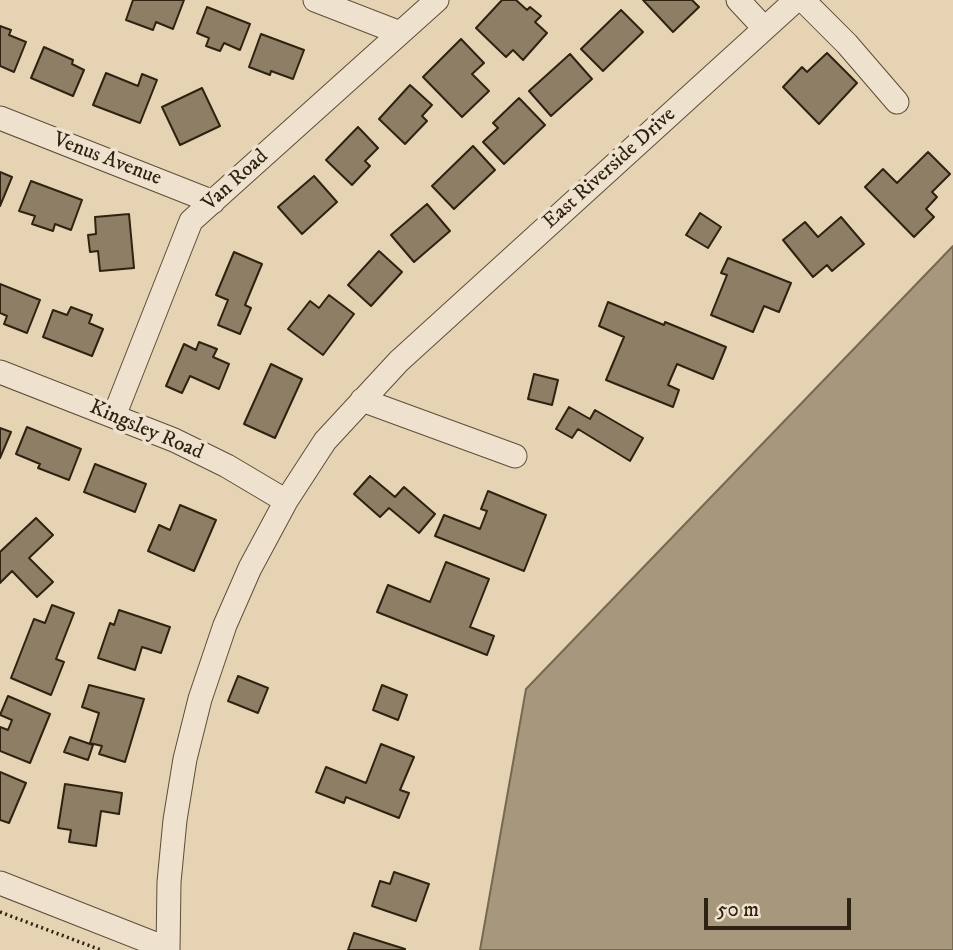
<!DOCTYPE html>
<html>
<head>
<meta charset="utf-8">
<style>
  body { margin:0 }
  #map { position:relative; width:953px; height:950px; overflow:hidden; background:#e5d3b3; font-family:"IM FELL DW Pica",serif }
  canvas { display:block }
  .scale { position:absolute; left:704px; top:898px; width:147px; height:32px; box-sizing:border-box; border:4px solid #2e2210; border-top:0; padding-left:9px; font-size:21px; line-height:24px; white-space:nowrap; color:#2e2210; -webkit-text-stroke:5px #eee2ce; paint-order:stroke }
</style>
</head>
<body>
<div id="map">
<canvas width="953" height="950"></canvas>
<div class="scale">50 m</div>
</div>
<script>
const ctx = document.querySelector('canvas').getContext('2d');
ctx.lineJoin = 'round';
function paint(path, color) { ctx.fillStyle = color; ctx.fill(path, 'evenodd'); }
const poly = rows => new Path2D(rows.map(r => 'M' + r).join(''));
function trace(path, color, width, dash) { ctx.strokeStyle = color; ctx.lineWidth = width; ctx.lineCap = dash ? 'butt' : 'round'; ctx.setLineDash(dash || []); ctx.stroke(path); }
function drawText(font, color, halo, rows, align = 'center') {
  ctx.font = font + ' "IM FELL DW Pica",serif'; ctx.lineWidth = 7; ctx.setLineDash([]); ctx.textBaseline = 'middle'; ctx.strokeStyle = halo; ctx.fillStyle = color; for (const [text, x, y, turn = 0] of rows) {
    ctx.save(); ctx.translate(x, y); ctx.rotate((+turn || 0) * Math.PI / 180); ctx.textAlign = isNaN(turn) ? turn : align; if (halo) ctx.strokeText(text, 0, 0); ctx.fillText(text, 0, 0); ctx.restore();
  }
}
const water = poly([
  [953,246,953,950,480,950,526,689,953,246]
]);
const building = poly([
  [133,0,184,0,173,29,156,22,153,30,126,20,133,0],
  [502,0,516,0,527,10,530,7,541,16,535,22,547,33,523,60,513,50,506,57,476,28,502,0],
  [643,0,692,0,699,7,673,32,643,0],
  [207,7,250,24,240,50,224,43,220,51,206,46,209,38,197,33,207,7],
  [621,10,643,32,603,71,581,49,621,10],
  [0,26,11,30,9,35,26,42,14,72,0,66,0,26],
  [261,34,304,50,293,79,271,71,270,75,249,67,261,34],
  [461,39,484,63,472,74,489,91,462,117,423,77,461,39],
  [44,47,73,60,72,64,84,70,73,96,31,78,44,47],
  [827,53,857,83,819,124,783,87,802,67,807,72,827,53],
  [570,54,592,79,551,116,529,91,570,54],
  [106,73,138,86,142,74,157,80,140,123,93,105,106,73],
  [410,85,432,105,422,116,427,121,405,144,379,119,410,85],
  [202,88,220,126,180,145,162,107,202,88],
  [519,98,545,125,504,164,483,142,498,128,493,123,519,98],
  [358,127,378,148,365,161,370,166,352,185,326,160,358,127],
  [473,146,495,170,454,209,432,186,473,146],
  [928,152,950,174,932,192,937,197,926,209,934,217,914,237,865,187,883,169,897,183,928,152],
  [0,172,12,177,0,206,0,172],
  [314,176,337,202,302,234,278,207,314,176],
  [31,181,82,200,71,230,55,224,53,231,32,224,35,216,19,211,31,181],
  [427,204,450,231,414,262,391,235,427,204],
  [700,213,721,227,708,248,686,235,700,213],
  [129,214,134,268,100,271,98,251,90,252,88,235,96,234,95,217,129,214],
  [841,217,864,244,832,271,827,265,813,277,783,240,805,222,818,237,841,217],
  [379,251,402,272,371,306,348,285,379,251],
  [234,252,262,264,245,305,251,308,240,334,218,325,228,300,216,295,234,252],
  [728,258,791,283,779,312,764,306,753,332,711,315,727,275,721,273,728,258],
  [0,284,40,300,27,333,4,324,7,316,0,313,0,284],
  [329,295,354,314,323,355,288,329,310,301,319,308,329,295],
  [608,302,664,325,665,322,726,347,713,379,677,364,668,385,679,390,673,407,606,380,624,337,599,326,608,302],
  [71,307,92,315,89,323,103,329,92,356,43,337,53,310,67,315,71,307],
  [199,342,217,349,213,357,229,364,219,389,190,376,182,393,166,386,184,344,196,350,199,342],
  [271,364,302,379,275,438,244,424,271,364],
  [534,374,558,380,552,405,528,399,534,374],
  [569,407,590,419,595,410,643,438,630,461,578,429,572,438,556,429,569,407],
  [27,427,81,449,69,480,38,468,40,464,16,454,27,427],
  [0,428,11,432,0,458,0,428],
  [95,464,146,484,135,512,84,492,95,464],
  [370,476,395,497,404,487,435,514,419,533,389,508,380,517,354,494,370,476],
  [488,491,546,515,524,571,435,536,444,515,480,529,487,511,481,509,488,491],
  [180,505,216,520,194,571,148,551,159,525,170,530,180,505],
  [36,518,53,535,29,558,53,582,37,597,12,571,0,583,0,552,36,518],
  [446,562,489,579,470,627,494,636,487,655,377,612,388,585,430,602,446,562],
  [52,605,74,613,56,659,64,662,51,695,11,678,34,619,45,623,52,605],
  [119,610,170,627,161,653,142,647,135,670,98,658,110,623,114,625,119,610],
  [238,676,268,688,258,713,228,701,238,676],
  [89,685,144,699,125,762,99,754,102,746,90,743,99,713,82,707,89,685],
  [382,685,407,695,398,720,373,710,382,685],
  [8,696,50,714,30,763,0,751,0,727,8,730,12,720,0,715,8,696],
  [70,737,93,745,88,760,64,752,70,737],
  [381,744,414,757,400,790,409,793,399,818,346,797,344,803,316,792,326,767,366,783,381,744],
  [0,772,26,783,9,823,0,820,0,772],
  [65,784,122,793,119,814,101,811,96,846,69,842,71,830,58,828,65,784],
  [394,872,429,884,416,921,372,906,380,881,390,884,394,872],
  [354,933,405,949,405,950,348,950,354,933]
]);
const path = poly([
  [0,912,101,950]
]);
const minor = poly([
  [315,0,400,33],
  [738,0,764,28],
  [803,0,847,44,897,102],
  [0,118,213,202],
  [0,372,174,440,227,466,286,501],
  [362,400,515,456],
  [114,416,191,221,437,0],
  [0,883,168,949],
  [168,950,169,882,175,820,185,759,200,699,225,625,250,568,286,501,325,441,399,361,796,0]
]);
const streetNames = [
  ["Venus Avenue",107,160,21],
  ["East Riverside Drive",610,169,-42],
  ["Van Road",236,181,-42],
  ["Kingsley Road",146,431,23]
];
paint(water, '#a7977c');
trace(water, '#776851', 2);
paint(building, '#8d7e65');
trace(building, '#2e2210', 2);
trace(minor, '#5c4e39', 25);
trace(path, '#2e2210', 3.5, [2, 3.5]);
trace(minor, '#eee2ce', 23);
drawText('21px', '#2e2210', '#eee2ce', streetNames);
</script>
</body>
</html>
